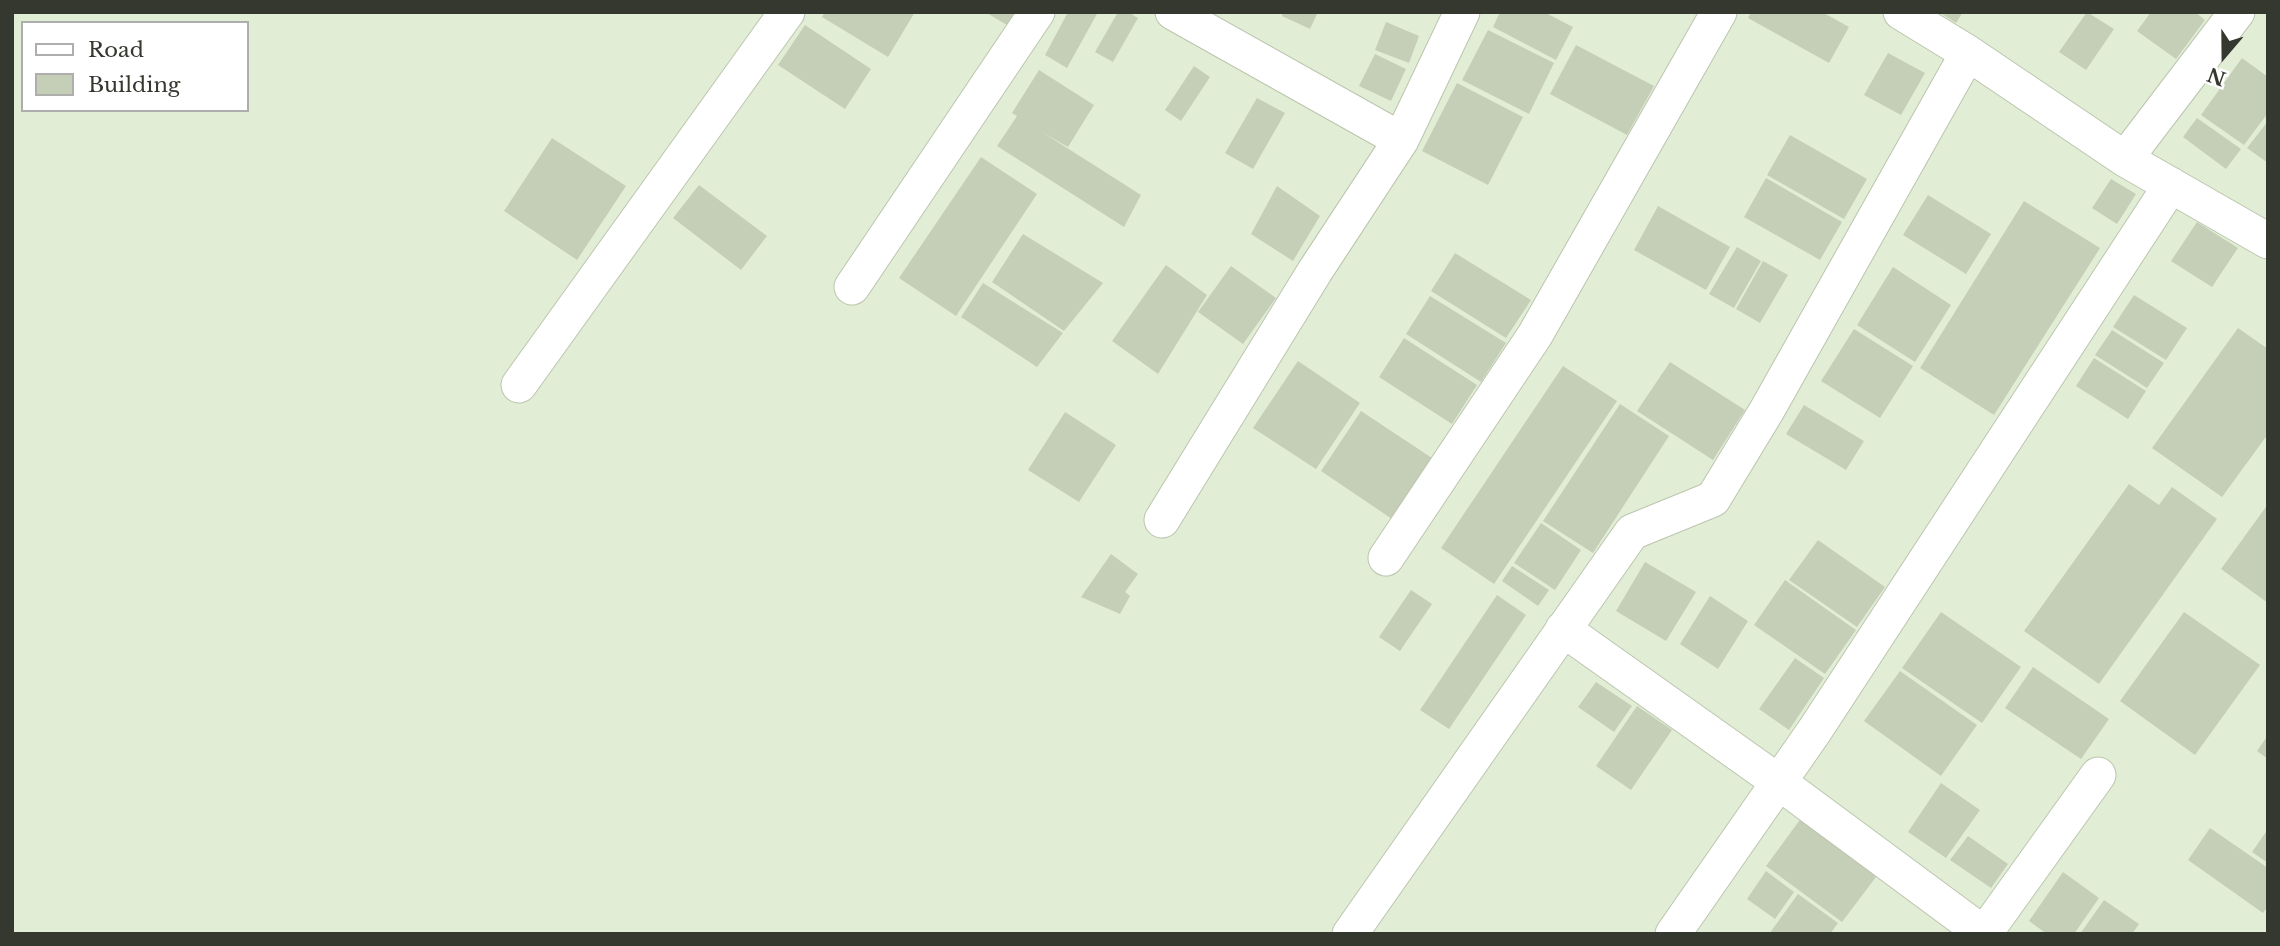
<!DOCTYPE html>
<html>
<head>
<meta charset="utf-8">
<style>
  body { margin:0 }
  #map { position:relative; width:2280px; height:946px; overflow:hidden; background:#e2edd5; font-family:"Libre Baskerville",serif }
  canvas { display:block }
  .frame { position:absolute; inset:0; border:14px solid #34382f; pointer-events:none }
  .legend { position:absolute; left:21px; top:21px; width:228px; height:91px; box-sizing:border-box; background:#fff; border:2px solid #aeafac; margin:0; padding:9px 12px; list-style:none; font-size:21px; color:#34382f }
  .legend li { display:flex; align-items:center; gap:14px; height:35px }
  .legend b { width:35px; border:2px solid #aeafac }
  .north { position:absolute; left:2189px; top:21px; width:70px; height:70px; -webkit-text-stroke:5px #fff; paint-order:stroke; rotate:200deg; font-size:19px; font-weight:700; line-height:28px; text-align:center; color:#34382f }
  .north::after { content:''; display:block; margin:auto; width:24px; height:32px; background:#34382f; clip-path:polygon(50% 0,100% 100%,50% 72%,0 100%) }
</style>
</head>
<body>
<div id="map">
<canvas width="2280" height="946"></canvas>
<div class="frame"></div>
<ul class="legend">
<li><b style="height:9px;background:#fff"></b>Road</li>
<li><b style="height:19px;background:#c5cfb8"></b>Building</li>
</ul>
<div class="north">N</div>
</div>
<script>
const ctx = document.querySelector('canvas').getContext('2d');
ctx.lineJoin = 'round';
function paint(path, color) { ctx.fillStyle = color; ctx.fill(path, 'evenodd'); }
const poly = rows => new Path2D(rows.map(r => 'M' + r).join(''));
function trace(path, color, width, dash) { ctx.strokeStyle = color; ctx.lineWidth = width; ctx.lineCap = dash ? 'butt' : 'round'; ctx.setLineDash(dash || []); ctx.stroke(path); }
const building = poly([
  [825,12,915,12,888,57,822,17],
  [985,12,1015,12,1007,25],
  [1068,12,1098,12,1067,68,1045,55],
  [1118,12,1128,12,1138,18,1113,62,1095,52],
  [1283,12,1318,12,1310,29,1282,16],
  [1500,12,1544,12,1573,27,1556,60,1493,27],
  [1751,12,1822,12,1849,27,1829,63,1748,18],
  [1939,12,1963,12,1956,23],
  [2087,12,2114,29,2086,70,2059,52],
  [2151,12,2195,12,2205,20,2176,59,2137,31],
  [1386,22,1419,36,1409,63,1375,50],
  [805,25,871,69,845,109,778,65],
  [1488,30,1554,63,1529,114,1462,80],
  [1576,45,1654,86,1627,135,1550,94],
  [1888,53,1925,73,1901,115,1864,95],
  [1375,54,1406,69,1391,101,1359,86],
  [2242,58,2268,77,2268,113,2244,145,2201,115],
  [1194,66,1210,77,1181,121,1165,110],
  [1039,70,1094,105,1068,147,1042,132,1141,195,1124,227,997,146,1017,116,1012,113],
  [1457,83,1523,117,1488,185,1422,151],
  [1257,98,1285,113,1253,169,1225,153],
  [2197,118,2241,149,2226,169,2183,137],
  [2268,121,2268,163,2247,148],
  [1790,135,1867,179,1844,219,1767,175],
  [552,138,626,186,577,260,504,211],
  [981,157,1037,194,956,316,899,278],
  [1766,178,1842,222,1820,260,1744,217],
  [2111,179,2136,194,2117,224,2092,208],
  [699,185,767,236,741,270,673,218],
  [1277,186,1320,216,1293,261,1251,234],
  [1928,195,1991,234,1966,274,1903,235],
  [2024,201,2100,248,1994,415,1920,368],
  [1658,206,1730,247,1706,290,1634,250],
  [2197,222,2238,248,2212,287,2171,261],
  [1023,234,1103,283,1064,331,992,282],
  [1737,247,1761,261,1734,308,1709,294],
  [1455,253,1531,300,1506,338,1431,291],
  [1763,261,1788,275,1760,323,1736,309],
  [1166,265,1207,295,1158,374,1112,341],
  [1231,266,1276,298,1243,344,1198,312],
  [1893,267,1951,305,1915,362,1857,325],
  [983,283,1063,333,1037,367,961,317],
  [2134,295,2187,328,2166,360,2113,327],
  [1430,296,1506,343,1481,382,1406,334],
  [2238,328,2268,349,2268,434,2222,497,2152,448],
  [1854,329,1913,366,1880,418,1821,381],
  [2112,330,2164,363,2147,388,2095,355],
  [1404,338,1477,385,1452,424,1379,377],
  [2094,358,2146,391,2128,419,2076,386],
  [1298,361,1360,403,1316,469,1253,428],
  [1670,362,1745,410,1713,460,1637,411],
  [1563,366,1617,401,1494,584,1441,548],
  [1620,404,1669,436,1593,553,1543,521],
  [1804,405,1864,441,1846,470,1786,434],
  [1361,411,1432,458,1392,519,1321,471],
  [1065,412,1116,445,1079,502,1028,470],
  [2129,484,2159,505,2172,487,2217,519,2099,684,2024,631],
  [2268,504,2268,603,2221,569],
  [1541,523,1581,550,1555,590,1514,563],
  [1818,540,1885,587,1857,627,1789,580],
  [1111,554,1138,574,1125,592,1130,596,1120,614,1081,597],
  [1645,562,1696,592,1666,641,1616,611],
  [1512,566,1549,590,1538,606,1502,581],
  [1785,580,1856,630,1825,674,1754,625],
  [1411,590,1432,604,1400,651,1379,637],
  [1497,595,1526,615,1449,729,1420,710],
  [1710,596,1748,621,1718,669,1680,644],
  [1941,612,2021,667,1982,723,1902,668],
  [2184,612,2260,665,2195,755,2120,701],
  [1795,658,1824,678,1789,730,1759,709],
  [2033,667,2109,719,2081,759,2005,708],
  [1900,671,1977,725,1941,776,1864,721],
  [1596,682,1632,706,1614,732,1578,707],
  [1637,706,1672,730,1631,790,1596,766],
  [2268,735,2268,759,2257,751],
  [1941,783,1980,810,1946,858,1908,832],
  [1802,817,1879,873,1842,922,1766,866],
  [2210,828,2268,868,2268,906,2263,913,2188,860],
  [2268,829,2268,863,2252,852],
  [1968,836,2008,864,1991,888,1950,860],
  [1766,871,1794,892,1775,919,1747,899],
  [2063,872,2099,898,2074,934,2047,934,2029,921],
  [1798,894,1838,923,1830,934,1769,934],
  [2104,900,2139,924,2132,934,2080,934]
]);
const minor = poly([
  [1173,12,1401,140,1462,12],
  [1901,12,1968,53,2125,159,2268,241],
  [2125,159,2237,12],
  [852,287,1037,12],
  [519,385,787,12],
  [1162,520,1315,271,1401,140],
  [1386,558,1535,335,1719,12],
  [1563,629,1780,783,1984,934],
  [1350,934,1632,532,1713,499,1767,410,1968,53],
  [1673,934,1815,730,2171,185],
  [1984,934,2098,775]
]);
paint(building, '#c5cfb8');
trace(minor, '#bbc5ae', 37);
trace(minor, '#fff', 35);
</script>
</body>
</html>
